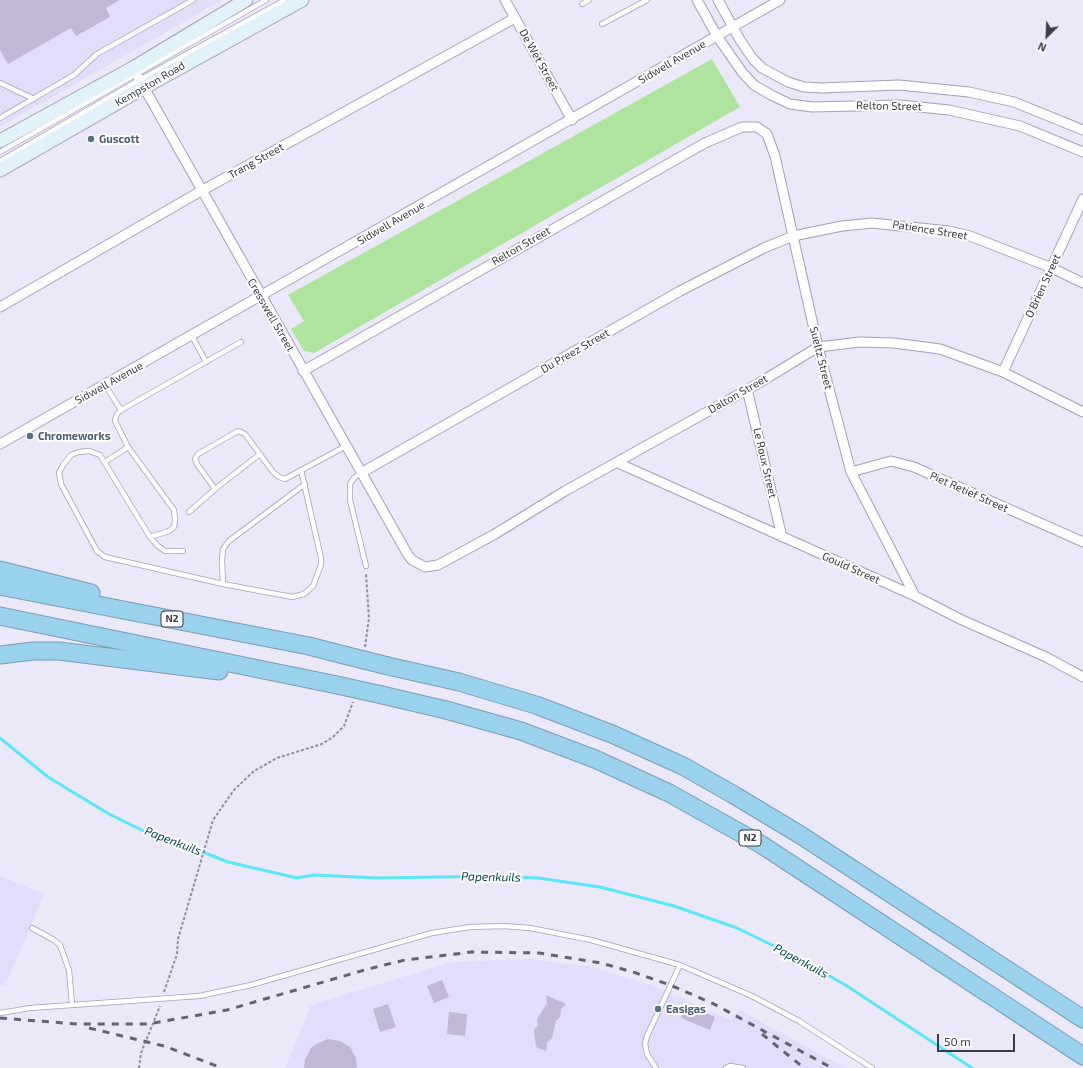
<!DOCTYPE html>
<html>
<head>
<meta charset="utf-8">
<style>
  body { margin:0 }
  #map { position:relative; width:1083px; height:1068px; overflow:hidden; background:#ebe8fa; font-family:"Exo 2",sans-serif }
  canvas { display:block }
  .north { position:absolute; left:1027px; top:16px; width:40px; height:40px; -webkit-text-stroke:3px #fff; paint-order:stroke; rotate:204deg; font-size:11px; font-weight:700; line-height:16px; text-align:center; color:#3c3a46 }
  .north::after { content:''; display:block; margin:auto; width:14px; height:18px; background:#3c3a46; clip-path:polygon(50% 0,100% 100%,50% 72%,0 100%) }
  .scale { position:absolute; left:937px; top:1034px; width:78px; height:18px; box-sizing:border-box; border:2px solid #3c3a46; border-top:0; padding-left:5px; font-size:12px; line-height:14px; white-space:nowrap; color:#3c3a46; -webkit-text-stroke:3px #fff; paint-order:stroke }
</style>
</head>
<body>
<div id="map">
<canvas width="1083" height="1068"></canvas>
<div class="north">N</div>
<div class="scale">50 m</div>
</div>
<script>
const ctx = document.querySelector('canvas').getContext('2d');
ctx.lineJoin = 'round';
function paint(path, color) { ctx.fillStyle = color; ctx.fill(path, 'evenodd'); }
const poly = rows => new Path2D(rows.map(r => 'M' + r).join(''));
function trace(path, color, width, dash) { ctx.strokeStyle = color; ctx.lineWidth = width; ctx.lineCap = dash ? 'butt' : 'round'; ctx.setLineDash(dash || []); ctx.stroke(path); }
function drawText(font, color, halo, rows, align = 'center') {
  ctx.font = font + ' "Exo 2",sans-serif'; ctx.lineWidth = 4; ctx.setLineDash([]); ctx.textBaseline = 'middle'; ctx.strokeStyle = halo; ctx.fillStyle = color; for (const [text, x, y, turn = 0] of rows) {
    ctx.save(); ctx.translate(x, y); ctx.rotate((+turn || 0) * Math.PI / 180); ctx.textAlign = isNaN(turn) ? turn : align; if (halo) ctx.strokeText(text, 0, 0); ctx.fillText(text, 0, 0); ctx.restore();
  }
}
const built = poly([
  [0,0,222,0,0,127],
  [0,876,44,894,5,986,0,985],
  [529,959,592,967,656,987,731,1020,738,1009,845,1068,285,1068,311,1005,452,962]
]);
const green = poly([
  [712,59,740,107,314,353,304,351,291,329,304,321,288,295]
]);
const stream = poly([
  [0,738,48,777,109,814,150,834,162,836,228,862,297,878,314,875,378,878,500,876,538,878,600,887,674,906,737,928,799,958,847,986,972,1068]
]);
const building = poly([
  [0,0,120,0,106,8,110,17,76,36,71,28,8,64,0,50],
  [442,980,449,997,434,1003,427,986],
  [546,995,566,1004,561,1009,560,1017,556,1021,552,1038,547,1043,546,1051,536,1047,534,1030,538,1025,537,1019,547,1003],
  [388,1004,396,1027,380,1032,373,1009],
  [686,1004,715,1017,710,1030,681,1018],
  [449,1012,467,1014,465,1036,447,1034],
  [328,1039,340,1041,350,1047,356,1058,357,1068,304,1068,305,1060,311,1048,316,1044]
]);
const path = poly([
  [365,647,369,618,366,574],
  [164,992,177,954,178,939,213,820,234,790,254,771,277,758,322,744,333,737,344,726,353,702],
  [139,1068,141,1053,160,1006]
]);
const service = poly([
  [582,4,589,0],
  [602,24,647,0],
  [0,83,34,99],
  [0,118,74,75,97,54,193,0],
  [0,152,266,0],
  [0,161,139,80,285,0],
  [192,336,206,362],
  [105,385,121,410],
  [105,462,128,447],
  [361,473,354,478,350,484,350,500,366,566],
  [215,489,197,464,195,459,198,454,238,431,245,434,273,472,279,477,285,479,346,446],
  [189,512,215,489,260,454],
  [150,537,169,531,174,527,175,519,174,510,128,447,115,421,117,414,121,410,241,342],
  [183,551,165,551,158,546,150,537,100,455,89,451,79,452,71,455,63,465,59,473,61,484,97,551,105,557,223,584,292,597,304,594,313,586,321,565,321,558,301,470],
  [223,584,222,560,223,549,229,541,305,484],
  [32,928,54,940,60,945,69,970,72,1004],
  [0,1013,30,1008,199,996,251,985,432,933,470,927,504,926,530,928,591,940,680,965,752,996,799,1021,872,1068],
  [656,1068,647,1054,645,1044,647,1036,680,965],
  [726,1068,730,1066,743,1068]
]);
const minor = poly([
  [505,0,572,120],
  [697,0,717,36,742,72,754,85,771,95,790,104,812,107,900,105,949,110,1020,126,1083,152],
  [718,0,740,40,753,59,762,68,788,82,804,87,822,88,899,85,969,92,1014,102,1083,130],
  [133,68,408,555,412,560,425,567,438,565,495,534,565,491,759,383,818,347,860,342,894,343,940,349,1003,372,1083,412],
  [0,307,201,191,515,18],
  [303,371,705,143,742,127,757,127,767,134,775,156,818,347,851,472,915,596],
  [1003,372,1083,199],
  [747,389,782,537],
  [0,444,780,0],
  [618,463,915,596,962,620,1046,657,1083,677],
  [851,472,891,461,914,467,1083,542],
  [361,473,680,291,764,248,793,236,842,226,872,223,949,231,970,236,1052,268,1083,283]
]);
const secondary = poly([
  [0,141,133,68,246,0],
  [0,170,143,88,302,0]
]);
const motorway = poly([
  [0,570,91,593],
  [0,586,309,646,344,655],
  [0,616,337,685],
  [0,655,33,651,59,651,219,671],
  [388,666,459,682,536,705,612,734,683,766,734,795,802,836,1083,1019],
  [382,695,446,710,521,731,595,759,669,793,762,845,1083,1056]
]);
const rail = poly([
  [0,1018,77,1024,148,1024,227,1010,368,969,405,960,472,952,539,953,601,963,636,973,670,985,714,1004,832,1068],
  [89,1028,164,1046,222,1068],
  [762,1034,804,1068]
]);
const motorwayBridge = poly([
  [344,655,388,666],
  [337,685,382,695]
]);
const markers = [
  [91,139,4,"#5c6f8a"],
  [30,436,4,"#5c6f8a"],
  [658,1009,4,"#5c6f8a"]
];
const shields = [
  [172,619,22],
  [750,838,22]
];
const shieldNames = [
  ["N2",172,619],
  ["N2",750,838]
];
const streetNames = [
  ["De Wet Street",539,60,61],
  ["Sidwell Avenue",672,62,-30],
  ["Kempston Road",150,84,-30],
  ["Relton Street",889,106,1],
  ["Trang Street",256,161,-29],
  ["Sidwell Avenue",391,223,-30],
  ["Patience Street",930,230,9],
  ["Relton Street",521,246,-30],
  ["O'Brien Street",1043,286,-65],
  ["Cresswell Street",271,315,60],
  ["Du Preez Street",575,351,-30],
  ["Sueltz Street",821,358,76],
  ["Sidwell Avenue",109,383,-29],
  ["Dalton Street",738,394,-30],
  ["Le Roux Street",765,463,77],
  ["Piet Retief Street",969,492,24],
  ["Gould Street",851,568,24]
];
const serviceNames = [
  ["Guscott",99,139],
  ["Chromeworks",38,436],
  ["Easigas",666,1009]
];
const waterNames = [
  ["Papenkuils",173,841,21],
  ["Papenkuils",491,877,1],
  ["Papenkuils",801,961,28]
];
paint(built, '#e3ddfc');
paint(green, '#afe49f');
trace(stream, '#59e7f9', 3);
paint(building, '#c1b8d5');
trace(service, '#a49fbb', 6);
trace(minor, '#a49fbb', 11);
trace(secondary, '#a49fbb', 15);
trace(motorway, '#799db3', 19);
trace(path, '#908e9d', 2, [3, 2]);
trace(service, '#fff', 4.5);
trace(minor, '#fff', 9);
trace(secondary, '#e1f2fa', 13);
trace(motorway, '#9ad2ee', 17);
trace(rail, '#64626f', 3, [7, 7]);
trace(motorwayBridge, '#799db3', 19, []);
trace(motorwayBridge, '#9ad2ee', 17);
for (const [x, y, r, color] of markers) { const dot = new Path2D(); dot.arc(x, y, r, 0, 2 * Math.PI); ctx.fillStyle = color; ctx.fill(dot); trace(dot, '#fff', 1.5); }
for (const [x, y, w] of shields) { const box = new Path2D(); box.roundRect(x - w / 2, y - 8, w, 16, 3); ctx.fillStyle = '#fff'; ctx.fill(box); trace(box, '#3c3a46', 1); }
drawText('bold 10px', '#3c3a46', null, shieldNames);
drawText('11px', '#3c3a46', '#fff', streetNames);
drawText('bold 11px', '#4e5e75', '#fff', serviceNames, 'left');
drawText('italic 12px', '#04474e', '#fff', waterNames);
</script>
</body>
</html>
